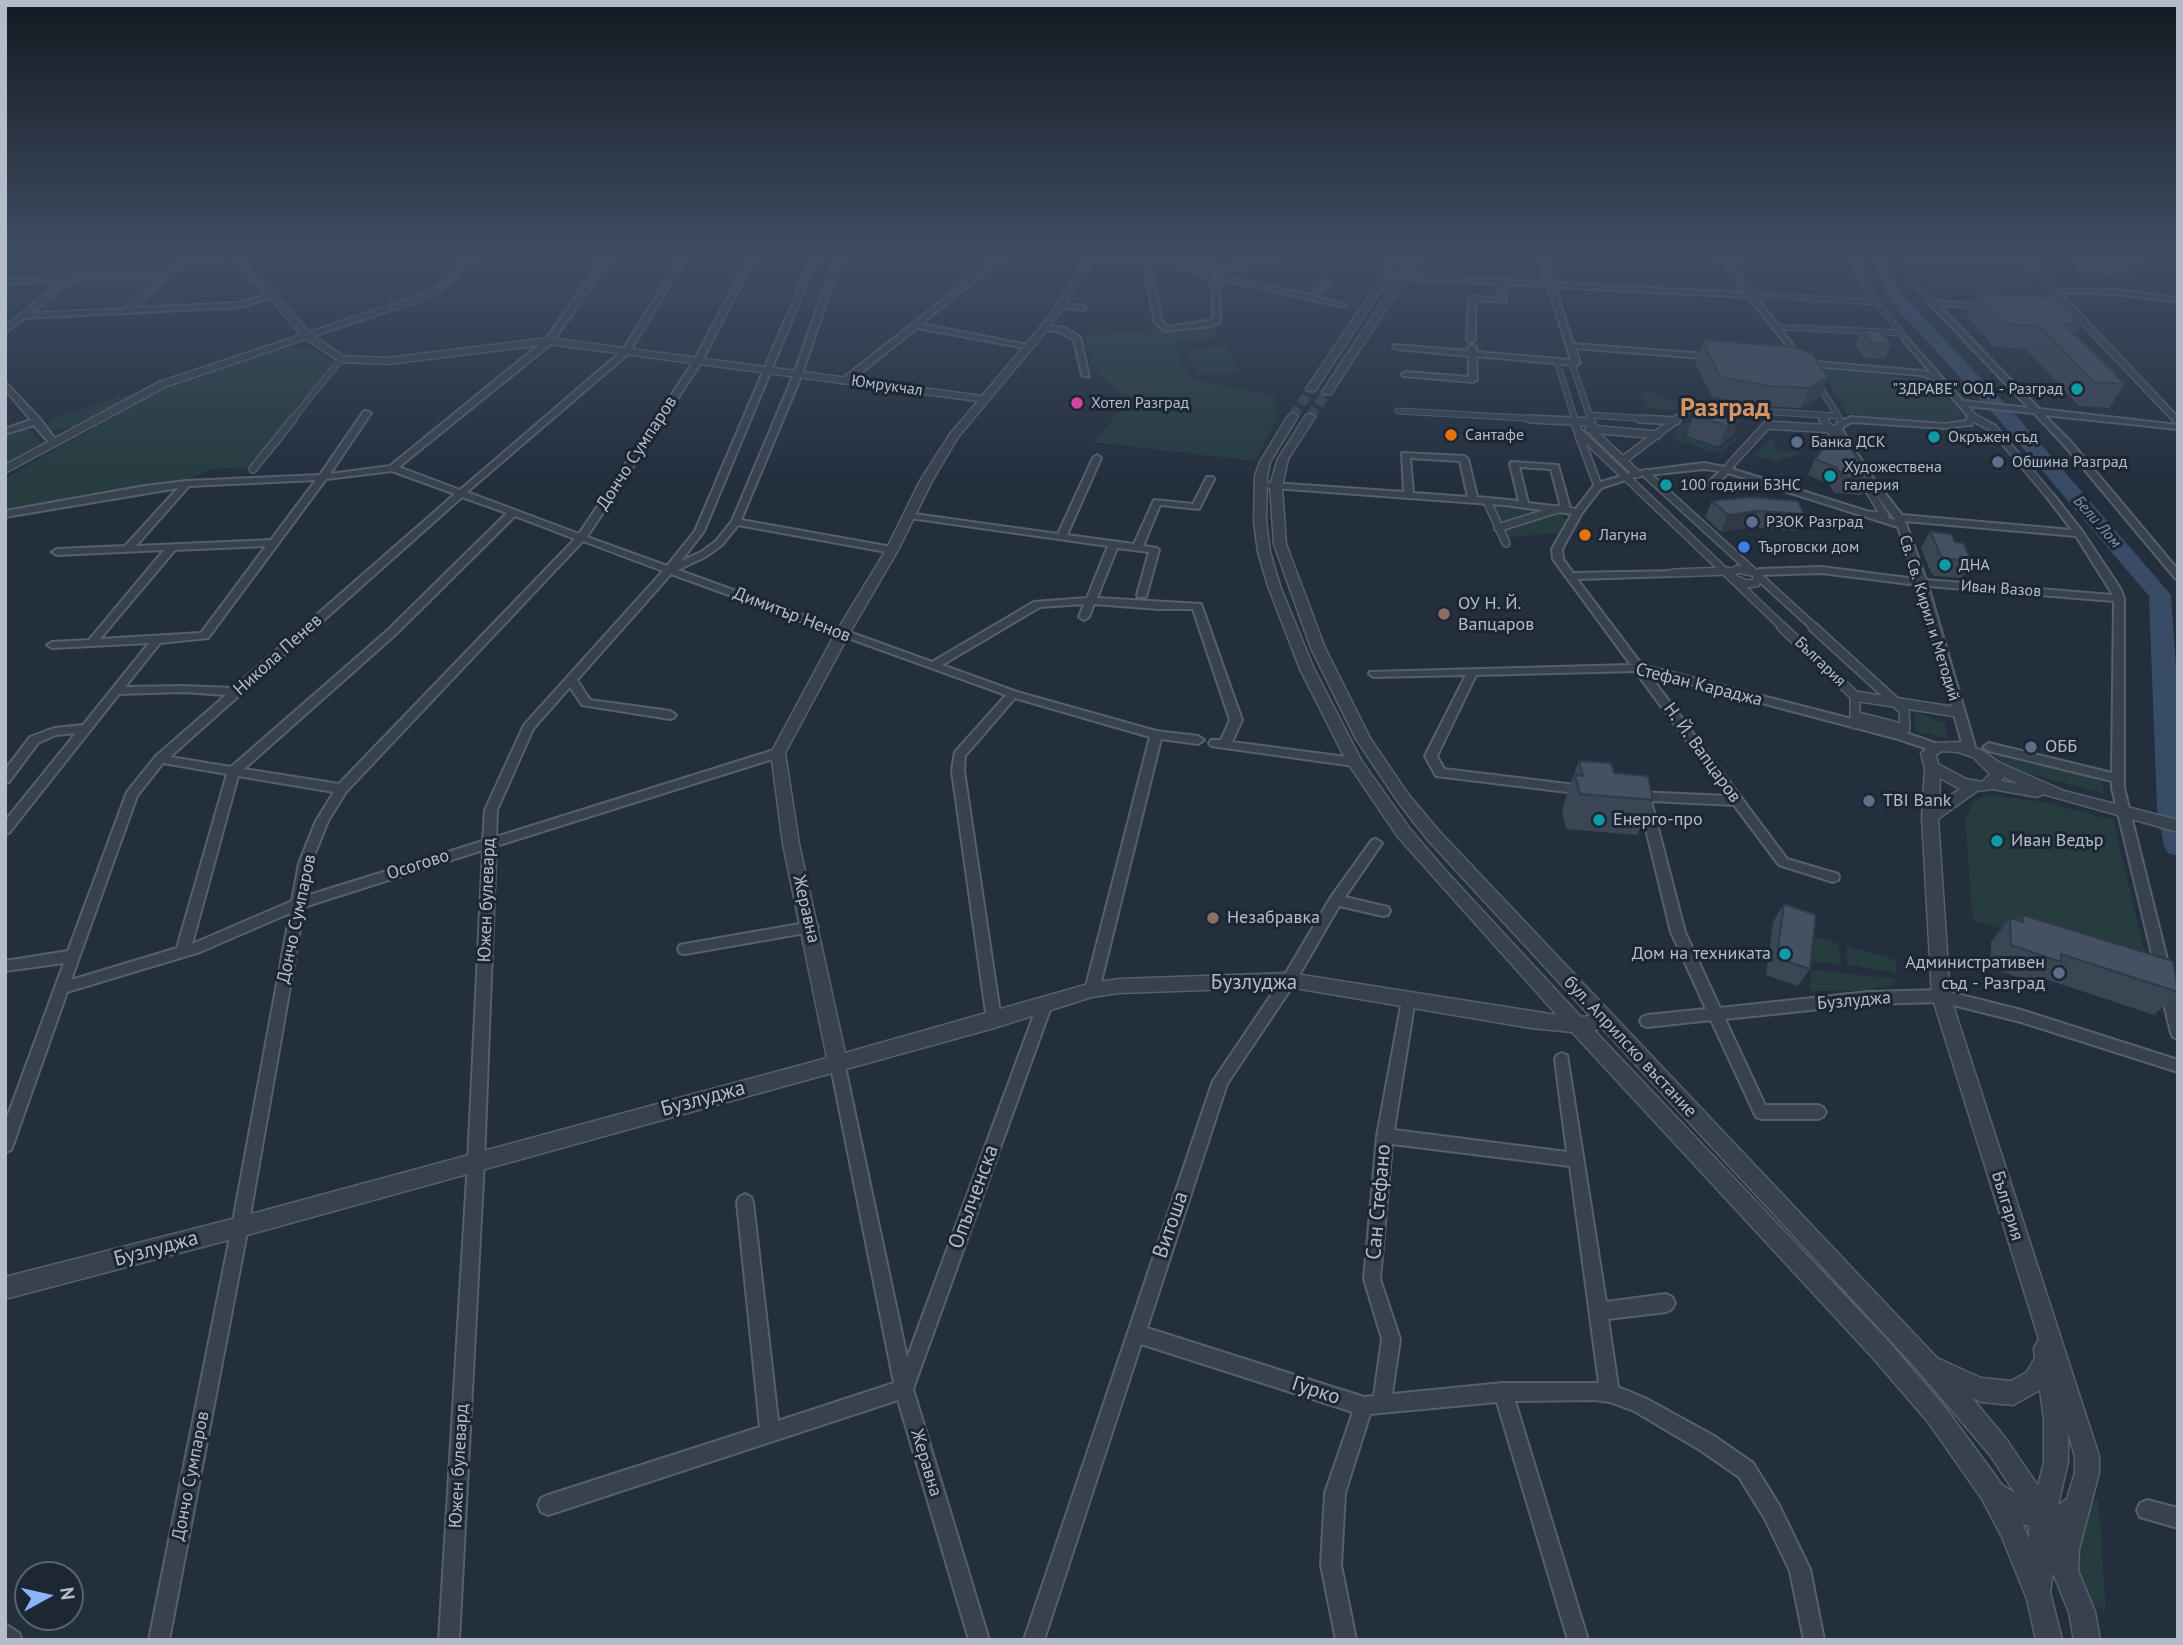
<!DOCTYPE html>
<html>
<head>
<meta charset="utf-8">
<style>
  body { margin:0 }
  #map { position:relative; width:2183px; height:1645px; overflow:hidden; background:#242f3e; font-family:"PT Sans",sans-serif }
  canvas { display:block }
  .frame { position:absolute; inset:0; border:7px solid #b4bcc9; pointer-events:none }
  .north { position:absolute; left:14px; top:1561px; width:70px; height:70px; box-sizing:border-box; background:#1d2633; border:2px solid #59626f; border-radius:50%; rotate:82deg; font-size:19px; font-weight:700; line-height:28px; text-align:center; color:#b4bcc9 }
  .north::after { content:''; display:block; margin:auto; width:24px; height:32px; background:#8ab4f8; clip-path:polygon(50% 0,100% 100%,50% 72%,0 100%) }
</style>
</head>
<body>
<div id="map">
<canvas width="2183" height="1645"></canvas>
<div class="frame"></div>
<div class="north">N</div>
</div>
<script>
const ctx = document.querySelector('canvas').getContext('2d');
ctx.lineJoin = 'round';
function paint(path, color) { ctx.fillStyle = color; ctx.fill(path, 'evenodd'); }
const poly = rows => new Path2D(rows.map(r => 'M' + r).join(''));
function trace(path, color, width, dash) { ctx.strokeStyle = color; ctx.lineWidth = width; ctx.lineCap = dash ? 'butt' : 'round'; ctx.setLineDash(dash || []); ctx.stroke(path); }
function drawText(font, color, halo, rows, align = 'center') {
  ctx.font = font + ' "PT Sans",sans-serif'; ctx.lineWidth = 6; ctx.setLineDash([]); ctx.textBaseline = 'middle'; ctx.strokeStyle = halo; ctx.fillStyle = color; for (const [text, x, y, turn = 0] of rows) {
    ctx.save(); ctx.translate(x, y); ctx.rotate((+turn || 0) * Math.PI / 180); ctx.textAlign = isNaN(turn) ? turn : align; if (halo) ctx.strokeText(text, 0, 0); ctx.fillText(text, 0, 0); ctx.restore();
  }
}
const green = poly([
  [1918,255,2009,255,2015,258,2054,306,2031,296,1932,289,1925,285,1919,275],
  [160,276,130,304,35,308,72,280],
  [1213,326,1219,339,1173,343,1189,379,1276,396,1277,416,1256,461,1093,442,1130,400,1092,370,1086,335],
  [1227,346,1239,373,1198,375,1187,348],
  [300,347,309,348,334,362,251,468,212,469,187,480,5,508,5,478,129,408,169,386,281,349],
  [1821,369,1925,380,1944,390,1960,411,1961,416,1955,420,1944,422,1847,414],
  [151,387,75,428,52,430,47,424,59,416],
  [1647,391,1680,403,1673,410,1646,408,1640,392],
  [1689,422,1694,427,1683,436,1720,449,1735,437,1737,439,1724,450,1712,452,1676,440,1671,435,1676,428],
  [17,430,32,430,41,444,38,449,5,467,5,434],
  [1771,438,1778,450,1804,453,1778,461,1753,456],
  [1490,504,1506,505,1546,511,1498,526],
  [1554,513,1570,521,1565,532,1506,538,1501,529],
  [1915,712,1945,723,1948,738,1916,732],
  [1990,752,2101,780,2105,794,2009,768],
  [1987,795,2039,801,2113,820,2150,975,1973,920,1965,820,1973,802],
  [1814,936,1839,944,1841,964,1811,961],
  [1846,946,1896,960,1896,973,1847,965],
  [1811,970,1897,979,1892,985,1866,990,1810,991],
  [2098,1497,2106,1610,2103,1610,2089,1602,2078,1581,2076,1531]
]);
const river = poly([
  [1870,255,1884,255,1902,295,2013,412,2171,595,2178,696,2178,856,2168,853,2164,846,2157,808,2149,596,1999,420,1889,300,1870,255]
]);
const tertiaryTunnel = poly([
  [1293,416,1311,389],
  [1310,417,1327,392]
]);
const pedestrianFar2 = poly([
  [1910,255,1910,279,1932,303],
  [1859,275,1876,302,1904,336],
  [1754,295,1876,302],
  [1777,327,1902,333],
  [1557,361,1575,420],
  [1572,363,1591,420],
  [1816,381,1840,419],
  [1398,411,1561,420],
  [1589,415,1666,420],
  [1821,415,1825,420],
  [1972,416,1980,420],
  [292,420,341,359],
  [1675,420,1692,407,1838,416]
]);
const pedestrianFar1 = poly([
  [1530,419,1591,422],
  [1574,419,1578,431,1784,628],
  [1590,419,1595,434,1637,474],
  [1640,419,1676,421],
  [1823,419,1848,455],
  [1976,419,1993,428,2050,496],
  [1589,429,1658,435],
  [1579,435,1598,486],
  [1623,460,1677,419],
  [1730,465,1767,425,1834,429],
  [253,469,293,419],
  [1645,473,1815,628],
  [1861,477,1885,516,1872,515],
  [1487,501,1506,543],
  [1498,528,1558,509],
  [1752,572,1738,569,1731,573,1733,578,1746,584,1756,583,1757,576],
  [1673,573,1728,571]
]);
const pedestrian = poly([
  [1782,627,1855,696,1855,724],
  [1813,627,1904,710,1905,729,1855,716],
  [1855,696,1957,712]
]);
const minor = poly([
  [216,255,227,255,178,268,134,308,240,303,272,293,275,295,274,296,241,307,25,318,5,333,5,327,62,281,5,284,5,280,167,271,174,266,216,255],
  [163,275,125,309,31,313,70,280,163,275],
  [606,255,612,255,552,343,399,467,460,490,623,350,682,255,688,255,629,353,467,492,579,534,694,361,750,255,756,255,702,361,587,537,667,566,695,531,813,255,819,255,704,531,681,561,701,552,716,541,732,521,794,374,836,255,842,255,802,374,741,520,892,547,897,550,892,553,738,525,722,545,707,556,678,570,932,662,1034,602,1087,598,1108,546,910,518,907,517,907,513,1058,534,1093,458,1097,455,1101,458,1067,535,1134,544,1154,500,1193,504,1207,477,1213,477,1214,479,1199,509,1160,505,1143,546,1157,548,1159,550,1146,597,1138,597,1137,595,1149,552,1117,548,1097,598,1201,604,1242,720,1232,742,1354,758,1360,762,1354,766,1211,746,1209,743,1211,740,1221,740,1230,720,1193,609,1159,609,1094,604,1089,617,1084,620,1079,617,1084,604,1040,607,942,665,1017,692,1156,731,1198,736,1204,740,1198,744,1161,739,1099,990,1097,994,1092,996,1087,994,1085,990,1150,737,1015,698,965,756,964,771,1001,1020,999,1024,994,1026,989,1024,987,1020,952,771,955,752,1006,695,671,574,577,680,590,700,670,711,676,715,674,718,670,719,582,705,570,687,533,729,497,810,496,837,774,750,778,749,784,753,782,756,496,846,484,1161,459,1640,439,1640,468,1161,483,850,304,907,248,1227,169,1640,149,1640,232,1227,290,913,200,952,67,992,13,1145,11,1150,5,1152,5,1123,64,963,5,971,5,961,68,951,127,792,156,756,226,695,183,692,119,694,9,833,5,834,5,821,76,733,56,735,38,743,9,782,5,783,5,770,30,737,54,728,83,725,149,643,52,648,47,645,52,642,89,640,164,550,57,555,52,552,57,549,125,546,178,488,5,517,5,511,145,486,186,481,320,475,364,411,367,411,371,413,330,474,390,466,546,339,606,255],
  [392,471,455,494,233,688,183,686,125,687,160,643,208,638,326,479,392,471],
  [316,480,271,540,136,546,189,486,316,480],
  [462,497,507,513,388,630,231,767,170,757,462,497],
  [515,516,575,539,339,784,244,769,396,634,515,516],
  [583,541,663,571,524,725,485,810,483,841,306,896,311,863,328,821,346,792,583,541],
  [266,546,201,633,100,639,175,550,266,546],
  [163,763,227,774,177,948,71,980,137,796,163,763],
  [238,776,334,792,316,821,299,863,292,901,192,944,238,776],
  [1000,255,1007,255,921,324,1028,345,1032,347,1031,349,917,328,848,383,842,383,842,379,1000,255],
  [1091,255,1140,260,1147,263,1150,261,1181,263,1202,270,1200,255,1206,255,1208,269,1260,261,1270,255,1277,255,1264,264,1210,273,1309,295,1326,281,1329,283,1315,297,1347,305,1344,307,1214,278,1219,286,1220,323,1212,326,1165,331,1155,323,1144,266,1089,258,1089,256,1091,255],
  [1150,265,1180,267,1205,275,1213,286,1213,320,1167,327,1162,322,1150,265],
  [1538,255,1544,255,1553,283,1746,293,1717,255,1751,255,1726,259,1753,293,1756,294,1756,297,1805,361,1922,371,1932,374,1903,340,1907,338,1963,401,2029,408,1929,303,1932,301,1989,305,1989,307,1987,308,1938,305,2039,409,2178,425,2178,429,2044,415,2070,441,2178,570,2178,579,2175,578,2064,445,2034,413,1968,406,1976,416,1972,425,1969,425,1944,428,1852,422,1844,426,1842,430,1873,478,1902,515,2072,530,2046,496,2053,494,2082,531,2120,588,2124,598,2124,788,2178,1003,2178,1039,2173,1037,2171,1033,2112,788,2112,781,1989,751,1983,747,1989,743,2112,773,2114,601,1928,586,1976,750,1970,754,1964,750,1918,585,1822,573,1759,575,1754,572,1759,569,1822,567,1916,579,1898,527,1728,473,1715,486,1709,486,1709,482,1720,471,1704,469,1638,476,1601,488,1582,513,1562,549,1563,559,1573,573,1676,571,1678,573,1673,576,1577,579,1642,665,1906,733,1938,744,1940,747,1934,751,1898,739,1648,673,1787,859,1838,874,1839,877,1838,880,1833,882,1779,865,1734,805,1651,801,1685,932,1720,1008,1868,992,1941,990,2021,1010,2178,1060,2178,1072,2021,1022,1941,1002,1868,1004,1725,1019,1765,1105,1818,1105,1823,1107,1826,1112,1823,1117,1818,1119,1761,1119,1756,1117,1711,1020,1647,1027,1642,1025,1640,1021,1642,1017,1647,1015,1706,1009,1671,932,1639,800,1633,799,1631,796,1637,792,1728,796,1635,671,1476,675,1437,756,1444,769,1584,786,1588,787,1590,790,1588,793,1584,794,1436,776,1425,756,1466,675,1374,677,1369,674,1370,672,1631,665,1553,559,1552,549,1572,514,1504,505,1261,487,1258,486,1258,482,1404,492,1402,453,1464,456,1468,459,1477,497,1519,501,1510,464,1511,462,1558,465,1570,508,1576,509,1595,484,1634,472,1704,463,1724,467,1730,463,1734,466,1732,469,1895,520,1865,479,1834,430,1837,423,1851,417,1944,424,1966,421,1968,416,1939,382,1921,375,1799,365,1799,361,1749,297,1555,287,1573,344,1718,355,1719,357,1715,359,1575,348,1580,363,1576,365,1476,356,1477,380,1473,382,1403,376,1402,374,1406,372,1469,377,1469,356,1397,349,1393,347,1394,345,1468,351,1468,347,1472,345,1476,347,1476,352,1571,360,1548,286,1504,284,1506,302,1475,300,1475,340,1471,342,1467,340,1469,298,1472,296,1500,299,1497,284,1388,278,1385,276,1388,274,1546,282,1538,255],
  [1410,458,1460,461,1468,497,1413,493,1410,458],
  [1519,467,1551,469,1561,507,1528,503,1519,467],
  [1905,521,2076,536,2113,595,1926,580,1905,521],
  [1854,255,1860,255,1861,276,1856,275,1854,255],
  [2054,289,2117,290,2178,298,2178,302,2117,294,2052,292,2052,290,2054,289],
  [1060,304,1083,306,1086,308,1083,310,1058,307,1058,305,1060,304],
  [1042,325,1065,328,1080,337,1089,377,1082,375,1074,340,1060,332,1042,329,1042,325],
  [5,382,40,419,58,443,57,445,51,445,34,425,5,434,5,429,31,420,5,389,5,382],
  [1376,839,1382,843,1345,897,1383,906,1388,907,1390,911,1388,915,1383,916,1339,906,1294,984,1227,1084,1147,1328,1364,1397,1374,1396,1382,1339,1364,1279,1377,1136,1403,995,1408,993,1413,995,1415,999,1394,1130,1567,1152,1555,1059,1557,1055,1562,1053,1567,1055,1606,1302,1666,1294,1672,1297,1675,1303,1672,1309,1666,1312,1608,1319,1618,1387,1645,1398,1714,1436,1753,1463,1779,1505,1810,1569,1824,1640,1804,1640,1790,1571,1765,1519,1739,1477,1700,1450,1634,1411,1610,1402,1595,1400,1515,1401,1588,1640,1568,1640,1497,1402,1370,1414,1345,1493,1341,1565,1356,1640,1336,1640,1321,1565,1325,1493,1353,1412,1141,1344,1044,1640,1024,1640,1213,1081,1284,976,1331,897,1372,840,1376,839],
  [1392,1144,1570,1166,1599,1383,1503,1383,1392,1394,1400,1339,1380,1279,1392,1144],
  [811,922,816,923,818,927,816,931,811,932,685,954,680,953,678,949,680,945,685,944,811,922],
  [1045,998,1050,1000,1052,1004,913,1389,989,1640,969,1640,898,1400,548,1515,541,1512,538,1505,541,1498,548,1495,760,1427,737,1202,739,1197,745,1194,751,1197,753,1202,778,1421,894,1383,830,1062,832,1058,837,1056,842,1058,844,1062,907,1358,1038,1004,1040,1000,1045,998],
  [2147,1500,2178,1508,2178,1528,2140,1517,2137,1510,2140,1503,2147,1500],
  [5,1624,19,1633,22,1640,5,1640,5,1624]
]);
const tertiary = poly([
  [233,255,241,255,251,273,275,293,309,332,414,297,436,287,468,255,477,255,442,291,420,301,314,336,343,356,388,358,549,338,982,396,1042,325,1090,255,1098,255,1048,329,958,437,932,481,898,550,849,634,785,753,799,844,845,1053,1092,983,1119,979,1289,973,1557,1015,1398,837,1347,762,1300,669,1268,586,1258,552,1254,521,1255,476,1260,462,1288,416,1293,413,1298,416,1270,462,1267,476,1266,521,1270,552,1280,586,1314,669,1361,760,1410,829,1445,870,1581,1017,1590,1016,1427,839,1398,802,1356,739,1311,648,1274,544,1270,486,1278,459,1306,415,1310,414,1315,417,1288,459,1282,486,1286,544,1325,648,1370,738,1408,794,1439,831,1937,1358,1981,1378,2011,1381,2027,1372,2035,1358,2034,1348,2039,1339,1932,996,1922,817,1925,768,1921,753,1934,743,1960,742,1983,751,2000,763,2064,791,2178,820,2178,832,2043,794,2037,797,1992,789,1977,791,1938,819,1950,996,2099,1456,2099,1473,2079,1549,2078,1571,2095,1612,2100,1640,2074,1640,2069,1612,2053,1573,2050,1592,2062,1640,2036,1640,2027,1599,2002,1537,1982,1499,1928,1422,1873,1358,1572,1032,1531,1028,1289,987,1119,993,1092,997,994,1028,240,1237,5,1299,5,1277,240,1217,827,1058,783,844,771,753,835,634,886,550,920,481,950,434,978,401,549,344,388,364,341,362,306,339,167,386,5,473,5,465,159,382,301,335,269,297,245,276,233,255],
  [1942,751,1958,752,1973,757,1990,774,1982,782,1966,779,1938,764,1936,755,1942,751],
  [2004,777,2019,784,2001,781,2004,777],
  [1940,778,1960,789,1939,803,1940,778],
  [1603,1029,1914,1366,1990,1455,2015,1493,2002,1485,1944,1406,1889,1342,1594,1030,1603,1029],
  [2040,1390,2044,1419,2044,1462,2038,1486,2006,1439,1972,1398,1981,1402,2013,1405,2040,1390],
  [2068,1433,2075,1456,2075,1473,2067,1499,2058,1505,2068,1462,2068,1433],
  [2022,1524,2029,1526,2029,1539,2025,1529,2022,1524],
  [1396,255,1404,255,1315,391,1307,391,1306,389,1396,255],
  [1413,255,1421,255,1331,394,1323,394,1322,392,1413,255],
  [2016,255,2025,255,2178,417,2178,426,2016,255]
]);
const wall = poly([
  [2078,255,2139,255,2138,261,2128,278,2078,273,2075,260],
  [1977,293,2081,325,2075,335,2125,384,2109,408,2079,406,2026,349,1994,347,1966,315],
  [1862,330,1892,344,1885,359,1864,358,1855,344],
  [1703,343,1795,347,1819,398,1800,408,1761,406,1712,397,1695,362],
  [1694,415,1740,415,1732,436,1719,447,1686,436],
  [1838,444,1870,479,1862,495,1834,493,1829,484,1808,475,1815,459],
  [1712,501,1804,514,1796,531,1751,527,1721,532,1705,517],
  [1930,531,1955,542,1972,561,1962,578,1935,576,1931,573,1921,548],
  [1579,761,1614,773,1653,800,1637,835,1566,829,1562,810,1566,798,1566,796],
  [1784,904,1810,969,1798,986,1766,975,1773,922],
  [2023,915,2178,987,2178,993,2154,1015,2045,979,2040,985,1991,968,1991,942,2010,918,2018,921]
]);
const shadedWall = poly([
  [1828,378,1819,398,1800,408,1809,388],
  [1740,415,1732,436,1719,447,1727,426],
  [1758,511,1751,527,1721,532,1728,515]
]);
const building = poly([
  [2087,255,2107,255,2108,256,2108,255,2139,255,2138,261,2087,256,2087,255],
  [1977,293,2052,297,2081,325,2064,324,2125,384,2094,382,2039,326,2006,324,1977,293],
  [1862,330,1880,331,1892,344,1871,343,1862,330],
  [1706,340,1795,347,1812,354,1828,378,1809,388,1769,386,1720,377,1703,343,1706,340],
  [1708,405,1740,415,1727,426,1694,415,1708,405],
  [1833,436,1838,444,1849,445,1870,479,1842,477,1837,468,1815,459,1833,436],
  [1749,497,1798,501,1804,514,1758,511,1728,515,1712,501,1749,497],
  [1930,531,1951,534,1955,542,1963,543,1972,561,1945,559,1941,556,1930,531],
  [1579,761,1611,763,1614,773,1648,776,1653,800,1580,794,1575,775,1583,776,1579,761],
  [1784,904,1816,915,1810,969,1777,958,1784,904],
  [2023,915,2173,961,2178,992,2061,954,2061,962,2011,945,2010,918,2023,922,2023,915]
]);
const markers = [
  [2077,389,7,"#0f9aa8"],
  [1077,403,7,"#d1479c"],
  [1451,435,7,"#e8710a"],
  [1934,437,7,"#0f9aa8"],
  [1797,442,7,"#5c6f8a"],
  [1998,462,7,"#5c6f8a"],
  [1830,476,7,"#0f9aa8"],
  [1666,485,7,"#0f9aa8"],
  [1752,522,7,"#5c6f8a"],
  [1585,535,7,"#e8710a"],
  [1744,547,7,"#3f7fe0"],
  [1945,565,7,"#0f9aa8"],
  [1444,614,7,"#8d6e63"],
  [2031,747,7,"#5c6f8a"],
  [1869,801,7,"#5c6f8a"],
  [1599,820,7,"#0f9aa8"],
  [1997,841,7,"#0f9aa8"],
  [1213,918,7,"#8d6e63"],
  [1785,954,7,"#0f9aa8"],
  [2059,973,7,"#5c6f8a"]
];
const farStreetnames = [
  ["Юмрукчал",887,386,8],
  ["Иван Вазов",2001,589,4],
  ["Св. Св. Кирил и Методий",1929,618,73],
  ["България",1820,662,44]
];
const farPoinames = [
  ["\"ЗДРАВЕ\" ООД - Разград",2063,389,"right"],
  ["Хотел Разград",1091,403],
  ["Сантафе",1465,435],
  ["Окръжен съд",1948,437],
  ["Банка ДСК",1811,442],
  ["Обшина Разград",2012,462],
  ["Художествена",1844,467],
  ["галерия",1844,485],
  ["100 години БЗНС",1680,485],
  ["РЗОК Разград",1766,522],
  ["Лагуна",1599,535],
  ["Търговски дом",1758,547],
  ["ДНА",1959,565]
];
const farWaternames = [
  ["Бели Лом",2097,522,49]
];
const streetNames = [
  ["Дончо Сумпаров",637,453,-57],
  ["Димитър Ненов",792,615,21],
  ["Никола Пенев",278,655,-42],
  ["Стефан Караджа",1699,685,14],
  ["Н. Й. Вапцаров",1702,753,54],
  ["Осогово",418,865,-18],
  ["Южен булевард",487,900,-88],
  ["Жеравна",806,909,77],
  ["Дончо Сумпаров",297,919,-78],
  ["Бузлуджа",1854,1001,-5],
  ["бул. Априлско въстание",1630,1047,47],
  ["България",2007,1206,73],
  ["Жеравна",926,1463,73],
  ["Южен булевард",459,1466,-87],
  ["Дончо Сумпаров",191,1476,-79]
];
const poiNames = [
  ["ОУ Н. Й.",1458,604],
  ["Вапцаров",1458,625],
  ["ОББ",2045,747],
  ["TBI Bank",1883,801],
  ["Енерго-про",1613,820],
  ["Иван Ведър",2011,841],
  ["Незабравка",1227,918],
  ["Дом на техниката",1771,954,"right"],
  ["Административен",2045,963,"right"],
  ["съд - Разград",2045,984,"right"]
];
const nearStreetnames = [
  ["Бузлуджа",1254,983],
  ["Бузлуджа",703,1099,-15],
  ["Опълченска",974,1197,-70],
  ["Сан Стефано",1379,1202,-85],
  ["Витоша",1171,1225,-71],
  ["Бузлуджа",156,1249,-15],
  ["Гурко",1316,1391,18]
];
const farTownnames = [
  ["Разград",1725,409]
];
paint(green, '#263c3f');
paint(river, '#394c67');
trace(tertiaryTunnel, '#3a4453', 10, [10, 4.5]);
trace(pedestrianFar2, '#565f6c', 7);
trace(pedestrianFar1, '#565f6c', 10);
trace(pedestrian, '#565f6c', 12);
trace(minor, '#565f6c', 4);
trace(tertiary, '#565f6c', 3);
trace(pedestrianFar2, '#38414e', 5);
trace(pedestrianFar1, '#38414e', 7);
trace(pedestrian, '#38414e', 9);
paint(minor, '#38414e');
paint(tertiary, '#38414e');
paint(wall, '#3b4654');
paint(shadedWall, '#303945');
paint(building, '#455162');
trace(building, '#303945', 2);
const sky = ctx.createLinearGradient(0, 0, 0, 485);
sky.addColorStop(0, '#141a22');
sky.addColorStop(0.53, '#3f4d63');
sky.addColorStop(1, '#3f4d6300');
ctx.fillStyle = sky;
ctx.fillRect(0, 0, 2183, 485);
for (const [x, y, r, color] of markers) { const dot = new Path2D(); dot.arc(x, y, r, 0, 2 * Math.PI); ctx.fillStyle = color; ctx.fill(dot); trace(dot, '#1d2633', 2.5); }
drawText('16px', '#b4bcc9', '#1d2633', farStreetnames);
drawText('16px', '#b4bcc9', '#1d2633', farPoinames, 'left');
drawText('italic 16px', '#7c92b1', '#1d2633', farWaternames);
drawText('18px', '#b4bcc9', '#1d2633', streetNames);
drawText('18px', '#b4bcc9', '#1d2633', poiNames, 'left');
drawText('21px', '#b4bcc9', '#1d2633', nearStreetnames);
drawText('bold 26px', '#d59563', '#1d2633', farTownnames);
</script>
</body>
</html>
